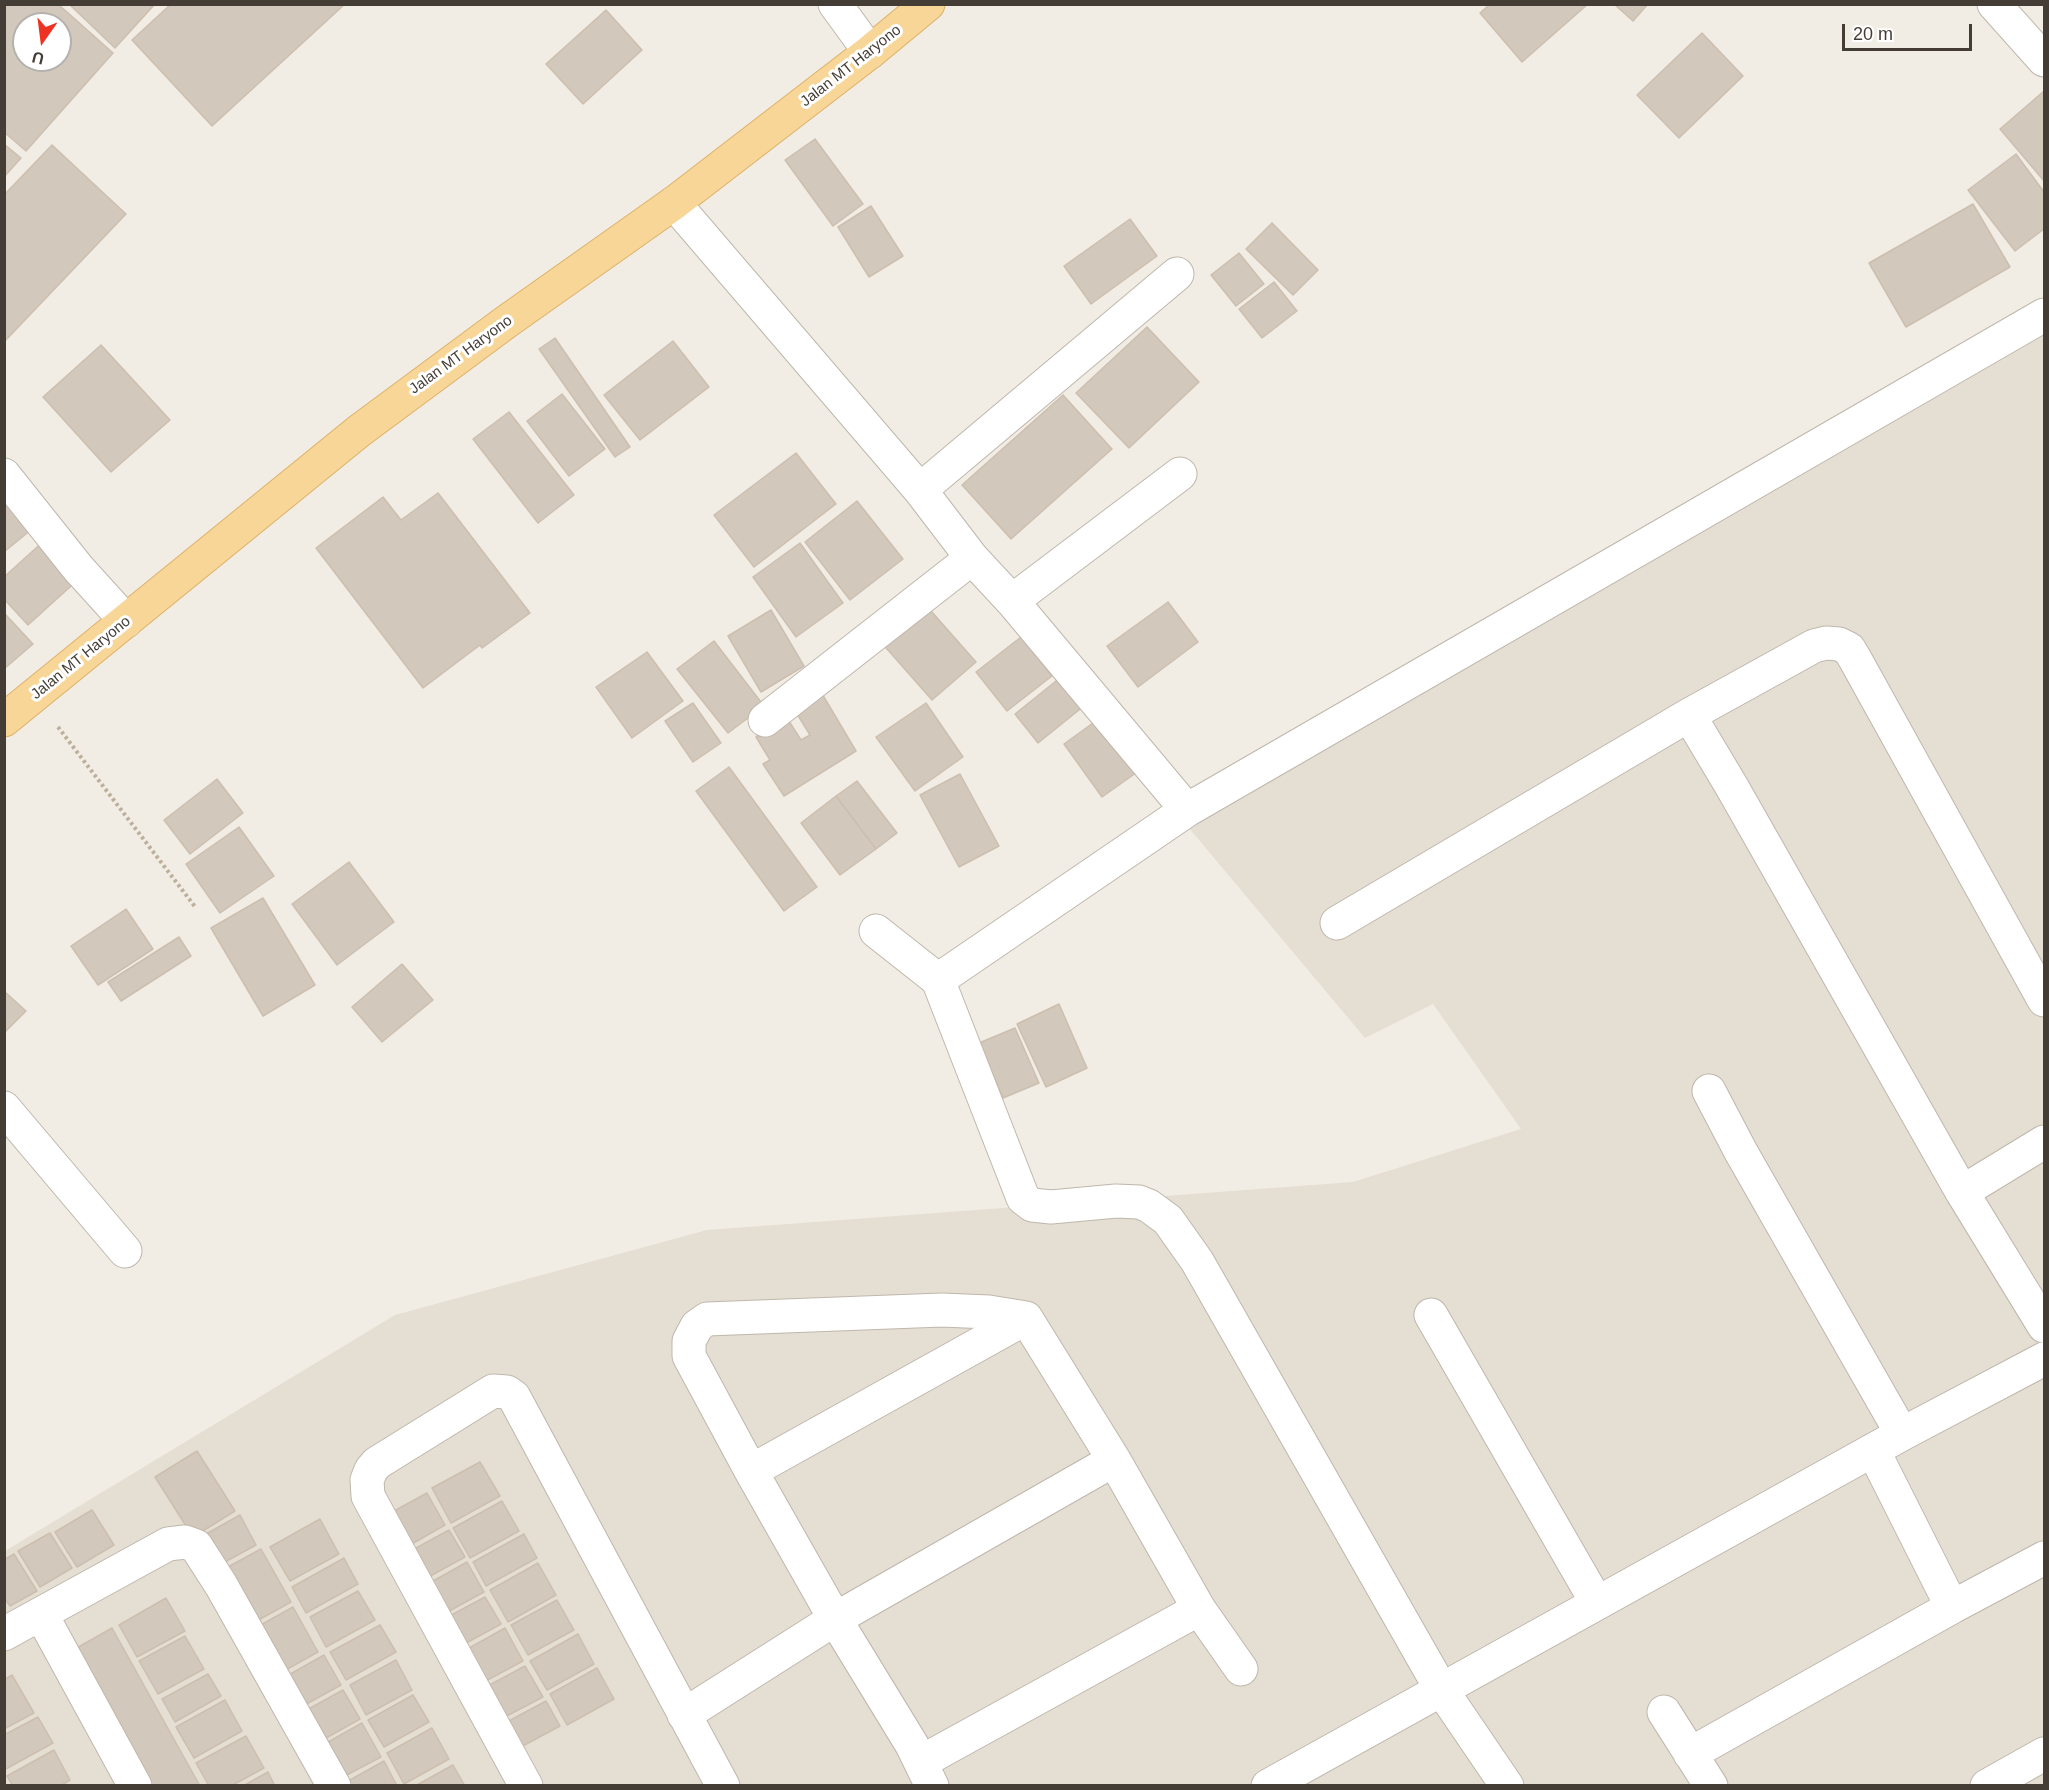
<!DOCTYPE html>
<html>
<head>
<meta charset="utf-8">
<style>
  body { margin:0 }
  #map { position:relative; width:2049px; height:1790px; overflow:hidden; background:#f1ede5; font-family:Helvetica,sans-serif }
  canvas { display:block }
  .frame { position:absolute; inset:0; border:6px solid #443d35; pointer-events:none }
  .north { position:absolute; left:12px; top:12px; width:60px; height:60px; box-sizing:border-box; background:#fff; border:2px solid #b4b1ae; border-radius:50%; rotate:194deg; font-size:16px; font-weight:700; line-height:24px; text-align:center; color:#443d35 }
  .north::after { content:''; display:block; margin:auto; width:21px; height:27px; background:#ee3120; clip-path:polygon(50% 0,100% 100%,50% 72%,0 100%) }
  .scale { position:absolute; left:1842px; top:24px; width:130px; height:27px; box-sizing:border-box; border:3px solid #443d35; border-top:0; padding-left:8px; font-size:18px; line-height:21px; white-space:nowrap; color:#443d35; -webkit-text-stroke:4px #fff; paint-order:stroke }
</style>
</head>
<body>
<div id="map">
<canvas width="2049" height="1790"></canvas>
<div class="frame"></div>
<div class="north">U</div>
<div class="scale">20 m</div>
</div>
<script>
const ctx = document.querySelector('canvas').getContext('2d');
ctx.lineJoin = 'round';
function paint(path, color) { ctx.fillStyle = color; ctx.fill(path, 'evenodd'); }
const poly = rows => new Path2D(rows.map(r => 'M' + r).join(''));
function trace(path, color, width, dash) { ctx.strokeStyle = color; ctx.lineWidth = width; ctx.lineCap = dash ? 'butt' : 'round'; ctx.setLineDash(dash || []); ctx.stroke(path); }
function drawText(font, color, halo, rows, align = 'center') {
  ctx.font = font + ' Helvetica,sans-serif'; ctx.lineWidth = 6; ctx.setLineDash([]); ctx.textBaseline = 'middle'; ctx.strokeStyle = halo; ctx.fillStyle = color; for (const [text, x, y, turn = 0] of rows) {
    ctx.save(); ctx.translate(x, y); ctx.rotate((+turn || 0) * Math.PI / 180); ctx.textAlign = isNaN(turn) ? turn : align; if (halo) ctx.strokeText(text, 0, 0); ctx.fillText(text, 0, 0); ctx.restore();
  }
}
const residential = poly([
  [2044,306,2044,1785,5,1786,5,1551,395,1315,707,1230,1353,1182,1521,1129,1433,1004,1365,1038,1173,809]
]);
const building = poly([
  [4,4,58,4,113,53,26,151,4,132,4,4],
  [24,24,60,24,60,60,24,60,24,24],
  [69,4,155,4,115,48,69,4],
  [171,4,345,4,212,126,132,40,171,4],
  [1490,4,1588,4,1522,62,1480,13,1490,4],
  [1614,4,1648,4,1633,21,1614,4],
  [606,10,642,50,583,104,546,64,606,10],
  [1702,33,1743,76,1679,138,1637,95,1702,33],
  [2044,91,2044,181,2000,129,2044,91],
  [815,139,863,204,833,226,785,160,815,139],
  [4,144,21,158,4,177,4,144],
  [52,145,126,214,4,342,4,195,52,145],
  [2016,154,2044,192,2044,229,2015,251,1968,190,2016,154],
  [1973,204,2010,267,1906,327,1869,263,1973,204],
  [871,206,903,256,869,277,838,227,871,206],
  [1130,219,1157,256,1091,304,1064,266,1130,219],
  [1272,223,1318,270,1293,295,1246,249,1272,223],
  [1239,253,1264,284,1236,306,1211,275,1239,253],
  [1274,282,1297,311,1262,338,1239,309,1274,282],
  [1147,327,1199,382,1129,448,1076,393,1147,327],
  [555,338,630,447,615,457,539,349,555,338],
  [673,341,709,387,640,440,604,395,673,341],
  [101,345,170,420,111,472,43,397,101,345],
  [562,394,605,449,569,476,527,421,562,394],
  [1063,395,1112,449,1011,539,962,485,1063,395],
  [509,412,574,495,538,523,473,439,509,412],
  [796,453,836,504,754,567,714,515,796,453],
  [438,493,530,613,482,648,480,645,423,688,316,548,383,497,401,520,438,493],
  [4,497,32,529,4,552,4,497],
  [857,501,903,559,850,600,805,542,857,501],
  [46,539,81,577,28,625,4,599,4,577,46,539],
  [800,543,843,603,796,637,753,577,800,543],
  [1168,602,1198,642,1138,687,1107,646,1168,602],
  [924,603,976,662,932,700,880,641,924,603],
  [771,610,804,666,761,692,728,636,771,610],
  [6,615,33,644,4,669,4,617,6,615],
  [1021,637,1052,676,1007,711,976,672,1021,637],
  [714,641,764,706,728,733,677,669,714,641],
  [647,652,683,701,632,738,596,687,647,652],
  [1061,677,1084,706,1038,743,1015,714,1061,677],
  [821,692,856,751,784,796,763,764,770,760,756,737,787,718,801,740,810,735,794,709,821,692],
  [693,703,721,743,693,762,665,721,693,703],
  [926,703,963,757,915,791,876,737,926,703],
  [1104,715,1143,768,1102,797,1064,744,1104,715],
  [729,767,817,887,784,911,696,791,729,767],
  [960,774,999,846,959,867,920,795,960,774],
  [217,779,243,813,190,854,164,820,217,779],
  [857,781,897,833,876,849,836,796,857,781],
  [836,796,876,849,840,875,801,823,836,796],
  [239,827,274,876,220,913,186,864,239,827],
  [349,862,394,922,337,965,292,904,349,862],
  [263,898,315,985,263,1016,211,928,263,898],
  [126,909,153,949,98,985,71,946,126,909],
  [179,937,191,956,121,1001,108,982,179,937],
  [402,964,433,1000,382,1042,352,1007,402,964],
  [4,991,26,1011,4,1033,4,991],
  [1059,1004,1087,1068,1046,1087,1017,1024,1059,1004],
  [1015,1028,1039,1083,1003,1098,979,1043,1015,1028],
  [197,1451,235,1511,193,1537,155,1477,197,1451],
  [480,1462,500,1496,451,1523,432,1488,480,1462],
  [427,1493,445,1525,403,1549,385,1516,427,1493],
  [502,1501,519,1531,470,1558,453,1528,502,1501],
  [92,1510,114,1545,77,1567,55,1532,92,1510],
  [240,1515,256,1545,223,1563,206,1534,240,1515],
  [320,1519,339,1554,290,1581,270,1547,320,1519],
  [449,1530,465,1557,423,1580,407,1553,449,1530],
  [50,1533,72,1568,40,1587,18,1551,50,1533],
  [524,1534,537,1558,486,1586,473,1562,524,1534],
  [261,1549,291,1602,255,1622,226,1568,261,1549],
  [14,1554,37,1591,10,1606,4,1598,4,1560,14,1554],
  [344,1558,358,1584,306,1613,292,1587,344,1558],
  [467,1562,484,1592,442,1615,426,1585,467,1562],
  [538,1563,556,1595,508,1622,490,1590,538,1563],
  [358,1591,375,1620,326,1647,310,1617,358,1591],
  [485,1597,501,1624,459,1647,444,1619,485,1597],
  [166,1598,185,1631,137,1657,119,1625,166,1598],
  [557,1600,574,1630,528,1655,511,1625,557,1600],
  [293,1607,318,1652,282,1672,257,1627,293,1607],
  [380,1625,396,1652,346,1680,330,1652,380,1625],
  [112,1628,200,1786,151,1786,75,1649,112,1628],
  [505,1628,523,1661,480,1684,462,1652,505,1628],
  [578,1634,594,1664,547,1690,530,1661,578,1634],
  [185,1636,204,1669,158,1694,139,1661,185,1636],
  [324,1655,341,1685,301,1707,285,1677,324,1655],
  [396,1660,412,1690,366,1715,350,1685,396,1660],
  [525,1666,543,1697,501,1719,484,1688,525,1666],
  [597,1668,614,1699,567,1725,550,1694,597,1668],
  [208,1674,221,1696,175,1722,162,1699,208,1674],
  [12,1675,34,1713,4,1729,4,1680,12,1675],
  [343,1690,360,1719,319,1742,303,1712,343,1690],
  [413,1695,429,1722,384,1747,368,1720,413,1695],
  [225,1700,242,1731,194,1758,176,1727,225,1700],
  [546,1701,560,1726,519,1748,505,1723,546,1701],
  [38,1717,53,1743,4,1770,4,1735,38,1717],
  [362,1723,381,1757,339,1779,321,1746,362,1723],
  [432,1728,449,1759,404,1784,387,1753,432,1728],
  [246,1736,264,1768,231,1786,209,1786,196,1763,246,1736],
  [54,1750,70,1780,60,1786,13,1786,7,1776,54,1750],
  [384,1761,397,1786,341,1785,384,1761],
  [453,1765,465,1786,415,1786,453,1765],
  [268,1772,275,1786,243,1786,268,1772]
]);
const path = poly([
  [58,727,196,908]
]);
const minor = poly([
  [835,4,870,52],
  [1994,4,2044,60],
  [674,203,920,490,972,558,1012,601,1187,810],
  [4,475,78,568,126,621],
  [920,490,1177,274],
  [1012,601,1180,474],
  [1689,715,1732,787,1962,1192,2044,1326],
  [765,720,972,558],
  [1337,923,1689,715,1814,646,1826,643,1839,644,1849,649,1855,659,2044,1000],
  [876,931,938,980],
  [1709,1091,1741,1152,1902,1434],
  [4,1108,125,1251],
  [1962,1192,2044,1142],
  [1431,1315,1597,1603],
  [1114,1460,1199,1609,1241,1669],
  [751,1471,1026,1318],
  [1952,1607,2044,1558],
  [41,1614,135,1786],
  [4,1634,168,1544,185,1542,196,1546,221,1585,334,1786],
  [1664,1712,1711,1786],
  [684,1715,835,1619,1114,1460,1026,1318,989,1312,942,1310,707,1319,697,1326,689,1341,689,1356,751,1471,835,1619,912,1745,932,1786],
  [1690,1754,1952,1607,1873,1450],
  [921,1762,1199,1609],
  [526,1786,368,1496,367,1480,371,1470,377,1463,493,1391,507,1392,514,1397,723,1786],
  [1268,1786,1902,1434,2044,1359],
  [1507,1786,1441,1689,1197,1261,1168,1220,1149,1206,1139,1202,1116,1201,1051,1207,1032,1205,1023,1198,938,980,1187,810,2044,315],
  [1987,1786,2044,1754]
]);
const major = poly([
  [4,720,359,431,506,322,674,203,870,52,928,4]
]);
const streetNames = [
  ["Jalan MT Haryono",851,66,-38],
  ["Jalan MT Haryono",461,355,-36],
  ["Jalan MT Haryono",81,658,-39]
];
paint(residential, '#e5ded3');
paint(building, '#d2c8bb');
trace(building, '#cdbfaf', 1.5);
trace(minor, '#bfb7ab', 35);
trace(major, '#dcb268', 35);
trace(path, '#bdaf9a', 4, [3, 3]);
trace(minor, '#fff', 33);
trace(major, '#f8d697', 33);
drawText('15px', '#443d35', '#fff', streetNames);
</script>
</body>
</html>
